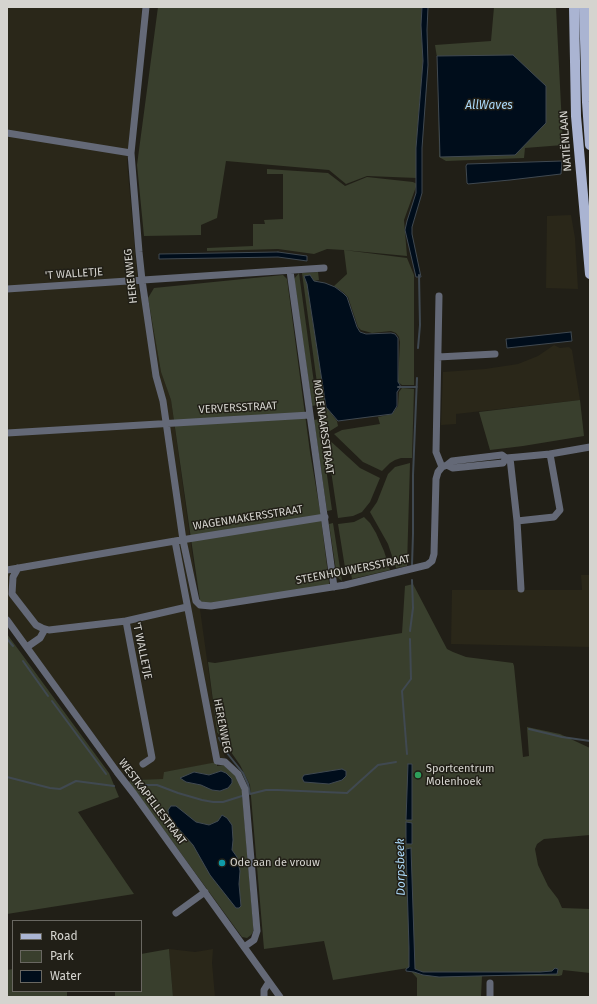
<!DOCTYPE html>
<html>
<head>
<meta charset="utf-8">
<style>
  body { margin:0 }
  #map { position:relative; width:597px; height:1004px; overflow:hidden; background:#211f17; font-family:"Fira Sans",sans-serif }
  canvas { display:block }
  .frame { position:absolute; inset:0; border:8px solid #d5d4cf; pointer-events:none }
  .legend { position:absolute; left:12px; top:920px; width:130px; height:72px; box-sizing:border-box; background:#211f17; border:1px solid #696761; margin:0; padding:5px 7px; list-style:none; font-size:12px; color:#d5d4cf }
  .legend li { display:flex; align-items:center; gap:8px; height:20px }
  .legend b { width:20px; border:1px solid #696761 }
</style>
</head>
<body>
<div id="map">
<canvas width="597" height="1004"></canvas>
<div class="frame"></div>
<ul class="legend">
<li><b style="height:5px;background:#aab4d2"></b>Road</li>
<li><b style="height:11px;background:#393f2d"></b>Park</li>
<li><b style="height:11px;background:#000d1b"></b>Water</li>
</ul>
</div>
<script>
const ctx = document.querySelector('canvas').getContext('2d');
ctx.lineJoin = 'round';
function paint(path, color) { ctx.fillStyle = color; ctx.fill(path, 'evenodd'); }
const poly = rows => new Path2D(rows.map(r => 'M' + r).join(''));
function trace(path, color, width, dash) { ctx.strokeStyle = color; ctx.lineWidth = width; ctx.lineCap = dash ? 'butt' : 'round'; ctx.setLineDash(dash || []); ctx.stroke(path); }
function drawText(font, color, halo, rows, align = 'center') {
  ctx.font = font + ' "Fira Sans",sans-serif'; ctx.lineWidth = 3; ctx.setLineDash([]); ctx.textBaseline = 'middle'; ctx.strokeStyle = halo; ctx.fillStyle = color; for (const [text, x, y, turn = 0] of rows) {
    ctx.save(); ctx.translate(x, y); ctx.rotate((+turn || 0) * Math.PI / 180); ctx.textAlign = isNaN(turn) ? turn : align; if (halo) ctx.strokeText(text, 0, 0); ctx.fillText(text, 0, 0); ctx.restore();
  }
}
const built = poly([
  [7,7,142,7,127,162,139,295,148,297,161,372,171,400,217,732,226,761,164,772,164,779,131,780,126,773,123,774,7,616],
  [571,215,575,238,578,289,546,288,547,216],
  [554,345,560,348,569,347,572,350,580,400,456,414,456,424,441,425,443,372,485,369,518,364,538,356],
  [581,575,590,575,590,647,451,644,452,590,582,590],
  [169,949,195,952,213,949,212,963,215,997,173,997]
]);
const green = poly([
  [158,7,422,7,421,25,423,61,416,148,417,178,367,176,346,184,329,170,226,161,217,218,201,225,201,235,144,236,137,165],
  [494,7,556,7,563,145,525,148,524,158,446,161,439,157,438,64,435,45,491,41],
  [267,169,328,173,345,186,367,177,413,182,417,184,404,220,407,256,344,250,407,258,414,275,414,385,402,385,398,382,400,342,399,337,396,333,391,331,372,333,361,330,358,327,348,297,343,292,334,286,347,274,344,250,327,249,314,254,278,249,207,251,207,248,253,246,253,224,265,224,264,220,283,219,283,174,267,174],
  [318,272,319,280,314,281,310,275,304,276,307,284,326,407,337,421,338,426,330,431,327,431,323,427,302,273],
  [299,273,317,405,312,406,294,279],
  [283,275,287,279,310,452,320,511,330,590,201,608,171,400,161,372,148,298,154,288],
  [402,388,414,389,412,458,401,458,395,460,390,463,382,471,363,462,334,434,342,430,380,424,378,417,392,414,398,406,399,392],
  [580,400,584,436,523,446,490,450,479,412],
  [319,419,332,510,327,511,314,420],
  [326,437,360,468,380,478,370,502,362,512,353,516,338,518],
  [410,463,407,566,396,568,388,544,370,512,377,502,388,474,395,467],
  [364,517,370,523,376,533,384,551,390,570,352,579,351,574,346,574,338,524,354,522],
  [333,523,342,581,337,577,329,524],
  [413,584,447,649,453,652,466,657,513,663,514,666,523,757,529,756,527,727,560,734,590,748,590,835,544,839,537,844,535,849,538,865,548,886,558,899,562,908,590,909,590,973,563,970,562,975,559,976,482,976,481,997,417,997,417,978,408,968,333,980,324,941,264,949,250,785,240,765,217,732,208,662,215,663,402,633,405,586],
  [7,634,109,773,119,797,78,812,134,894,7,914],
  [217,762,217,766,224,765,238,778,242,791,253,924,253,932,251,935,247,938,242,937,129,782,131,780,163,779,164,772],
  [169,949,173,997,115,997,115,991,141,991,141,954],
  [13,969,13,991,67,991,67,997,7,997,7,970]
]);
const water = poly([
  [422,7,428,7,427,30,428,65,422,148,422,193,412,227,412,234,421,277,416,277,405,230,407,221,416,193,416,148,423,61,421,25,422,7],
  [513,55,546,86,546,123,515,155,440,157,437,56,513,55],
  [562,161,561,174,510,180,468,184,467,183,466,166,467,164,562,161],
  [278,252,307,256,307,261,278,257,159,259,159,254,278,252],
  [310,275,314,281,325,283,335,287,343,293,347,297,357,327,360,332,366,334,391,333,395,334,398,338,398,382,400,385,400,388,397,392,397,406,392,414,338,421,326,407,307,284,304,276,310,275],
  [571,332,572,341,507,348,506,339,571,332],
  [408,764,412,764,412,820,406,820,408,764],
  [342,769,346,771,346,776,342,780,329,784,304,782,302,778,304,775,342,769],
  [221,771,226,773,232,779,232,783,228,788,220,791,212,790,201,785,186,782,180,778,194,772,209,775,221,771],
  [171,806,176,806,196,822,209,825,218,821,222,815,227,818,232,825,233,840,232,850,237,857,240,871,239,884,241,906,239,908,236,908,210,875,193,845,169,818,168,810,171,806],
  [406,822,412,823,412,844,406,844,406,822],
  [411,848,415,969,423,972,540,972,552,971,555,968,558,969,557,974,439,977,423,975,414,972,406,971,406,969,409,967,409,948,406,849,411,848]
]);
const stream = poly([
  [418,348,420,325,419,275],
  [398,387,417,387],
  [412,565,413,534,413,475,417,378],
  [410,631,413,608,412,580],
  [7,639,13,646],
  [23,661,48,696],
  [52,701,106,774],
  [529,729,562,737,590,741],
  [219,738,227,753,243,773,248,784,250,794,266,790,278,790,347,793,378,765,396,762],
  [407,754,402,691,411,679,410,639],
  [7,777,50,788,60,789,76,781,114,786],
  [136,785,157,785,178,793,202,800,213,802,223,802,242,796]
]);
const minor = poly([
  [146,7,131,153,139,252,142,280,156,376,163,401,183,540,196,601,200,605,211,606,345,585,427,565,432,561,434,554,436,479,438,472,442,467,447,465,453,468,503,463,506,458],
  [7,133,131,153],
  [290,271,334,587],
  [7,289,324,268],
  [439,296,436,452,442,467],
  [438,357,495,354],
  [7,433,310,415],
  [510,458,517,521],
  [447,465,452,461,502,455,506,458,518,457,550,454,590,447],
  [175,541,217,761,225,762,238,774,245,789,257,931,254,940,244,947],
  [18,568,13,577,12,594,36,625,42,628,49,630,126,621,152,758,143,764],
  [7,570,175,541,325,517],
  [521,589,517,521,554,517,560,510,550,454],
  [7,620,117,772,134,794,280,997],
  [126,621,187,607],
  [27,647,40,638,45,629],
  [176,913,205,892],
  [264,997,264,990,269,982],
  [490,997,490,983]
]);
const primary = poly([
  [574,7,576,116,590,274],
  [584,7,587,102,590,145]
]);
const markers = [
  [418,775,4,"#2e9e5b"],
  [222,863,4,"#0f9aa8"]
];
const streetNames = [
  ["NATIËNLAAN",566,141,-94],
  ["'T WALLETJE",74,274,-4],
  ["HERENWEG",131,276,-96],
  ["VERVERSSTRAAT",238,408,-3],
  ["MOLENAARSSTRAAT",323,427,82],
  ["WAGENMAKERSSTRAAT",248,518,-9],
  ["STEENHOUWERSSTRAAT",353,570,-11],
  ["'T WALLETJE",142,651,78],
  ["HERENWEG",222,726,79],
  ["WESTKAPELLESTRAAT",152,802,53]
];
const poiNames = [
  ["Sportcentrum",426,769],
  ["Molenhoek",426,782],
  ["Ode aan de vrouw",230,863]
];
const waterNames = [
  ["AllWaves",489,106],
  ["Dorpsbeek",401,867,-91]
];
paint(built, '#2a2719');
paint(green, '#393f2d');
paint(water, '#000d1b');
trace(water, '#404951', 1);
trace(stream, '#404951', 2);
trace(minor, '#646977', 7);
trace(primary, '#aab4d2', 10);
for (const [x, y, r, color] of markers) { const dot = new Path2D(); dot.arc(x, y, r, 0, 2 * Math.PI); ctx.fillStyle = color; ctx.fill(dot); trace(dot, '#211f17', 1.5); }
drawText('11px', '#d5d4cf', '#211f17', streetNames);
drawText('11px', '#d5d4cf', '#211f17', poiNames, 'left');
drawText('italic 12px', '#abd9f9', '#211f17', waterNames);
</script>
</body>
</html>
